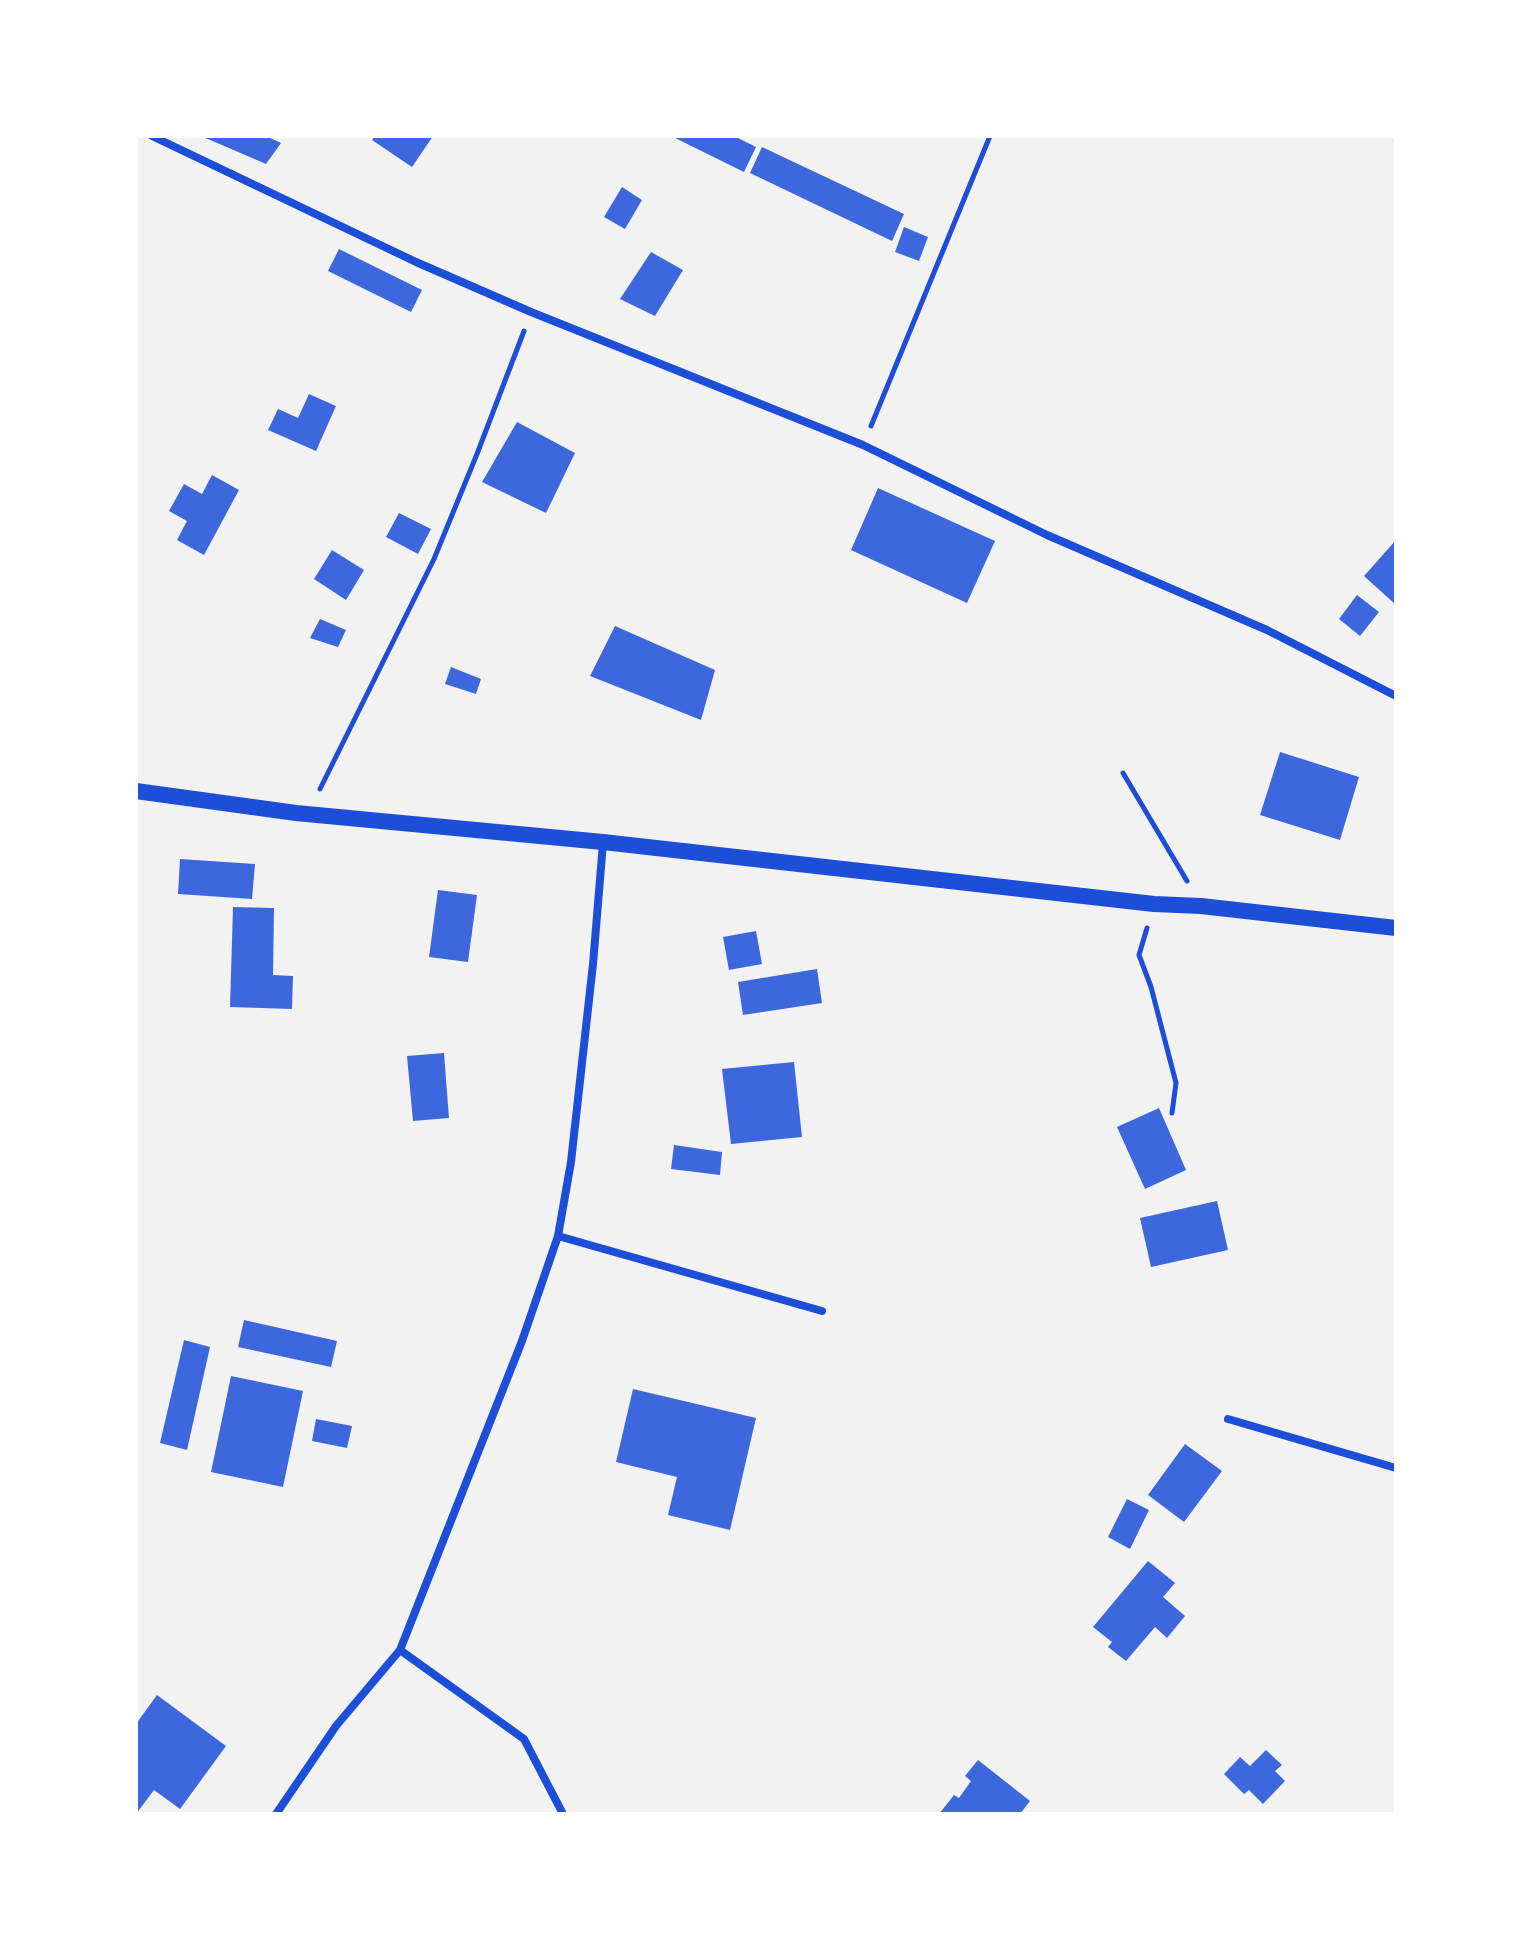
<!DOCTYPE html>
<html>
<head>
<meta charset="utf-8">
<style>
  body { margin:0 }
  #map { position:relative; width:1532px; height:1950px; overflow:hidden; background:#f2f2f2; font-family:"DejaVu Sans",sans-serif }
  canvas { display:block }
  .frame { position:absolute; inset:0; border:138px solid #fff; pointer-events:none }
</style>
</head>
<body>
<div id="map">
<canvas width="1532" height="1950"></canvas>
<div class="frame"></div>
</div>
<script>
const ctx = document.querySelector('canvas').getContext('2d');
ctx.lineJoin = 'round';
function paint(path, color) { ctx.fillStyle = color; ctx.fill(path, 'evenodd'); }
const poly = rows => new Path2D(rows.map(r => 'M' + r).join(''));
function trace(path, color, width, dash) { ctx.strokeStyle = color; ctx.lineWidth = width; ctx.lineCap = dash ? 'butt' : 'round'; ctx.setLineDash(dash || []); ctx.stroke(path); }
const building = poly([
  [201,136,266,136,281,143,266,164],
  [375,136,433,136,412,167,372,140],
  [671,136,734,136,756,147,744,172],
  [762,147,904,214,892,241,750,173],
  [622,187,642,200,625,229,604,217],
  [904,227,928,237,919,261,895,252],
  [339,249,422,290,411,312,328,271],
  [651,252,683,270,655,316,620,299],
  [309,394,336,406,316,451,268,430,278,409,298,418],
  [517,422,575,453,546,513,482,482],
  [212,475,239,490,204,555,177,540,187,521,169,511,184,484,202,494],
  [878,488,995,541,967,603,851,550],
  [399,513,431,529,418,554,386,537],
  [1396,540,1396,605,1364,576],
  [332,550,364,570,346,600,314,579],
  [1357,595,1379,612,1360,636,1339,619],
  [320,619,346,630,338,647,310,638],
  [615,626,715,670,701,720,590,676],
  [451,667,481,679,476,694,445,684],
  [1280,752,1359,777,1340,840,1260,815],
  [180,859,255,864,252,899,178,894],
  [438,890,477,895,468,962,429,957],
  [233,907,274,908,273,975,293,976,292,1009,230,1007],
  [756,931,762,964,729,970,723,937],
  [817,969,822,1003,743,1015,738,982],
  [444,1053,449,1118,413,1121,407,1056],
  [794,1062,802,1137,731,1144,722,1069],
  [1159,1108,1186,1170,1145,1189,1117,1127],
  [674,1145,722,1152,720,1175,671,1169],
  [1217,1201,1228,1250,1151,1267,1140,1218],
  [244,1320,337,1341,331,1367,238,1347],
  [184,1340,210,1347,187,1450,160,1443],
  [231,1376,303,1391,283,1487,211,1472],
  [633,1389,756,1418,730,1530,668,1515,677,1477,616,1462],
  [316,1419,352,1426,347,1448,312,1441],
  [1185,1444,1222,1471,1184,1522,1148,1495],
  [1127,1499,1149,1510,1130,1549,1108,1537],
  [1148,1561,1175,1583,1163,1597,1185,1616,1167,1638,1155,1627,1126,1661,1108,1647,1112,1642,1093,1627],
  [157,1695,226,1746,180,1809,154,1790,136,1814,136,1724],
  [1266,1750,1282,1765,1275,1771,1285,1781,1263,1804,1249,1790,1244,1794,1224,1774,1240,1757,1250,1766],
  [978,1760,1030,1801,1020,1814,939,1814,954,1795,959,1798,971,1781,965,1776]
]);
const path = poly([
  [871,426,990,136],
  [1123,773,1187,881],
  [320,789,434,559,477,454,524,331],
  [1147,928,1139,955,1151,987,1176,1083,1172,1113]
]);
const minor = poly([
  [152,136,416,262,531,312,863,445,1047,535,1267,630,1396,696],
  [558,1236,822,1311],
  [1228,1419,1396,1468],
  [400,1650,524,1739,563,1814],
  [276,1814,336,1726,400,1650,522,1341,558,1236,571,1162,593,964,603,843]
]);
const secondary = poly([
  [136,791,296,813,603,842,1154,904,1201,906,1396,928]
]);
paint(building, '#3d67dc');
trace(path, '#1d4ed8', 5);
trace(minor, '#1d4ed8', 8);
trace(secondary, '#1d4ed8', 16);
</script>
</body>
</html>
